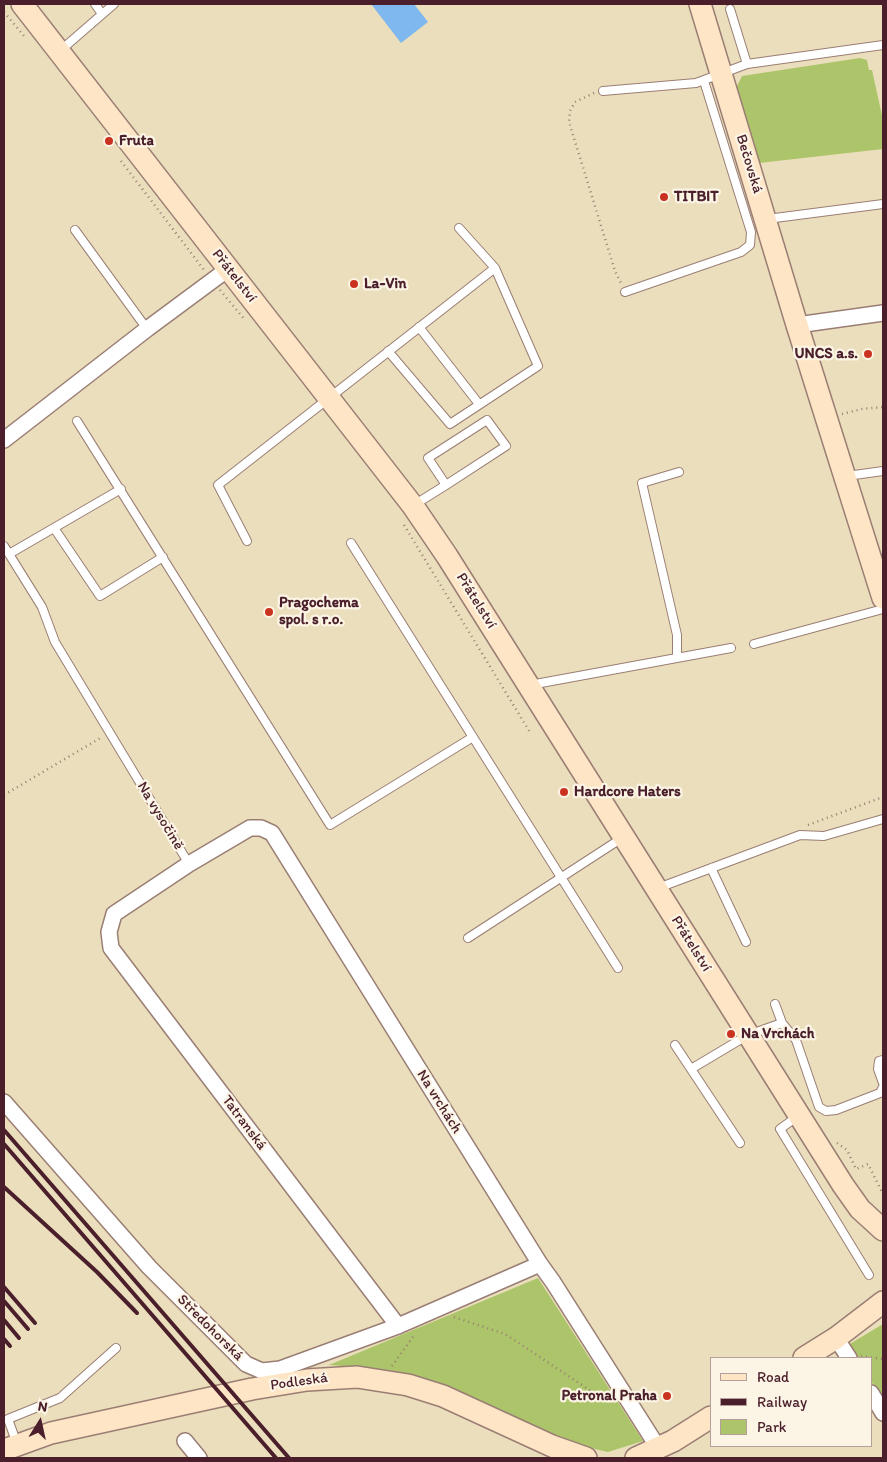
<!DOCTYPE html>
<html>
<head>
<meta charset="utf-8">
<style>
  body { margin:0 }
  #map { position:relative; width:887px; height:1462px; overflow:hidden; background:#ebdebc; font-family:Itim,sans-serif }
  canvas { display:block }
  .frame { position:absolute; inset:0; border:5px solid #4a1f2b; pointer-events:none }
  .legend { position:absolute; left:710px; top:1357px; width:162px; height:90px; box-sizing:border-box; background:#fcf5e5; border:1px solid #b59f9b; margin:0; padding:6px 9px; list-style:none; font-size:15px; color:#4a1f2b }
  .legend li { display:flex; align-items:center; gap:10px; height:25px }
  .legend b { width:25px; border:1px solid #b59f9b }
  .north { position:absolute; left:15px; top:1397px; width:50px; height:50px; -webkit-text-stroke:4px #fcf5e5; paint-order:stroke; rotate:10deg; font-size:14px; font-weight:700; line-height:20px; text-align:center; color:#4a1f2b }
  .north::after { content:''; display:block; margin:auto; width:18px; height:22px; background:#4a1f2b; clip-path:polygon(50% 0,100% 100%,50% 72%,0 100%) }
</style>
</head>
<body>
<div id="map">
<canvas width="887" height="1462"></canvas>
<div class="frame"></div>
<ul class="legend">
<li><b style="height:6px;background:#fde5c5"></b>Road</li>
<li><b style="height:6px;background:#4a1f2b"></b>Railway</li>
<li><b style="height:14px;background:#adc56a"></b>Park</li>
</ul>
<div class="north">N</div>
</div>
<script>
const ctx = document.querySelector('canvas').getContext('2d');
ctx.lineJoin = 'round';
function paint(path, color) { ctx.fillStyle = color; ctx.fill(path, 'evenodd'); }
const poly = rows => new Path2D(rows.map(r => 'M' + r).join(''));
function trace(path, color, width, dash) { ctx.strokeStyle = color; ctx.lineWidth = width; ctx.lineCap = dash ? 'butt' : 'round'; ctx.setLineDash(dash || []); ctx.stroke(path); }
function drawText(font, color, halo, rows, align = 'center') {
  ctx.font = font + ' Itim,sans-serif'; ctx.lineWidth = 4.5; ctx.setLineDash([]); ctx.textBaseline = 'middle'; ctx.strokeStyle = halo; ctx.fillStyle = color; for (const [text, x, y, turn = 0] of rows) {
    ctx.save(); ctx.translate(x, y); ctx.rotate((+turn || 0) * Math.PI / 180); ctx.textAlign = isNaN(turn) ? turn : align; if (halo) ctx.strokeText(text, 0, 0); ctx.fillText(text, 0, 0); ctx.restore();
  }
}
const green = poly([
  [860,58,867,60,869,70,872,70,883,120,883,149,759,163,736,88,742,76],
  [538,1278,643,1441,608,1452,577,1445,440,1384,381,1369,329,1365],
  [883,1324,883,1401,871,1381,871,1358,856,1358,848,1345]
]);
const water = poly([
  [371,4,414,4,428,22,401,43]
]);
const path = poly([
  [4,12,24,36],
  [594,93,575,102,570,111,569,122,615,271,622,285],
  [121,161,204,270],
  [220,290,245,320],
  [842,414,862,409,883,407],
  [404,525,531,734],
  [4,795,102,737],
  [808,825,883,797],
  [837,1143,847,1150,856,1169,868,1164,883,1194],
  [454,1317,505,1334,591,1391,612,1399],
  [861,1356,883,1359],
  [392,1366,415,1334]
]);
const lane = poly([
  [95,4,102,14],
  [730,9,747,64],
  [61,50,114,4],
  [603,91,696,83,747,64,883,45],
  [767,219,883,204],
  [75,230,147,329],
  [625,292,741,252,750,245,751,232,704,81],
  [419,327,479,404],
  [388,351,450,424,538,366,495,268,459,228],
  [77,421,330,825,473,737],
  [847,476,883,471],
  [414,505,446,485,506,446,487,420,428,458,446,485],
  [54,528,100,596,163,557],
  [247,541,218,485,495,268],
  [351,543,618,968],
  [4,546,42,607,55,642,189,864],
  [9,554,121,489],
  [754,644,883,609],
  [677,658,677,635,642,483,679,472],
  [530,685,731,648],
  [711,868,746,942],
  [658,888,800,835,824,836,883,819],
  [468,938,622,838],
  [775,1004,782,1023,796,1040,819,1107,826,1111,836,1110,880,1093,883,1087],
  [675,1045,740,1143],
  [883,1060,879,1061,878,1069,883,1083],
  [691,1069,748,1035,782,1023],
  [798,1116,780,1129,869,1275],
  [17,1444,8,1419,60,1398,116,1348]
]);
const street = poly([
  [797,325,883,313],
  [4,440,147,329,228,269],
  [4,1102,149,1267,246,1364,262,1371,280,1369,398,1326,540,1264],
  [398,1326,111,948,109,932,114,914,189,864,250,828,261,828,272,833,540,1264,553,1282,659,1449],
  [836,1338,849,1358],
  [871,1393,883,1413],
  [185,1441,199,1458]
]);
const secondary = poly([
  [22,4,413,506,447,556,843,1185,860,1209,883,1230],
  [700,4,797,325,883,598],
  [804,1358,836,1338,883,1302],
  [4,1450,51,1433,252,1389,307,1380,357,1377,408,1385,443,1396,552,1446,586,1458],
  [636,1458,673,1441,711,1417]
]);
const rail = poly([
  [4,1130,289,1458],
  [4,1144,276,1458],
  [4,1187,97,1272,137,1313],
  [4,1287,35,1323],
  [4,1301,28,1329],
  [4,1320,19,1338],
  [4,1339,10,1346]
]);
const markers = [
  [109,141,5,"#c8321e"],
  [664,197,5,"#c8321e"],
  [354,284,5,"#c8321e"],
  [868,354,5,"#c8321e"],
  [269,612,5,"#c8321e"],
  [564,792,5,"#c8321e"],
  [731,1034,5,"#c8321e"],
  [667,1396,5,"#c8321e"]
];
const poiNames = [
  ["Fruta",119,141],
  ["TITBIT",674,197],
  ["La-Vin",364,284],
  ["UNCS a.s.",858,354,"right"],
  ["Pragochema",279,603],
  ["spol. s r.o.",279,620],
  ["Hardcore Haters",574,792],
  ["Na Vrchách",741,1034],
  ["Petronal Praha",657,1396,"right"]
];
const streetNames = [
  ["Bečovská",749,164,73],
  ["Přátelství",234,276,52],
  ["Přátelství",476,601,58],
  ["Na vysočině",160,816,59],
  ["Přátelství",691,944,58],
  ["Na vrchách",439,1102,58],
  ["Tatranská",244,1123,53],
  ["Středohorská",210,1328,45],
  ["Podleská",299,1382,-8]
];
paint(green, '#adc56a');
paint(water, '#7fb7ef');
trace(lane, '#9a7e74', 10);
trace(street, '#9a7e74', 18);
trace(secondary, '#9a7e74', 24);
trace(path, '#9a7e74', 2.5, [1, 4]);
trace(lane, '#fff', 8);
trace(street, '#fff', 15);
trace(secondary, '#fde5c5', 21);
trace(rail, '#4a1f2b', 4);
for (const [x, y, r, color] of markers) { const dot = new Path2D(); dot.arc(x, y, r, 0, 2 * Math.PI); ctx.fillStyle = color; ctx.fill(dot); trace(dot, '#fcf5e5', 2); }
drawText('bold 15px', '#4a1f2b', '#fcf5e5', poiNames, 'left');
drawText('15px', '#4a1f2b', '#fcf5e5', streetNames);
</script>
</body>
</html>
